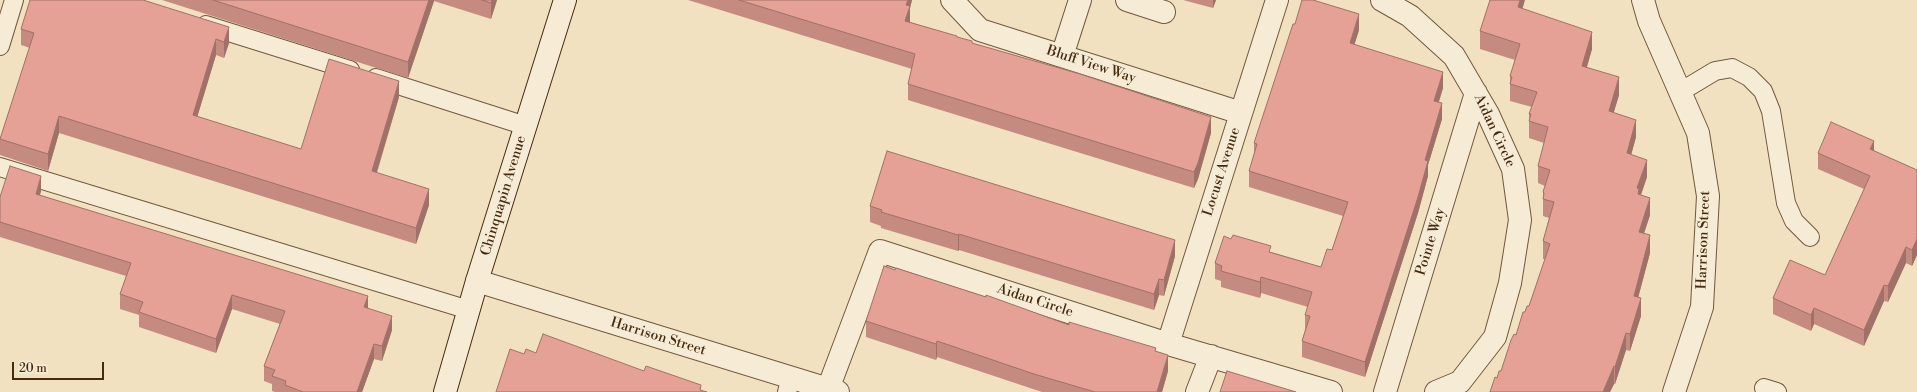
<!DOCTYPE html>
<html>
<head>
<meta charset="utf-8">
<style>
  body { margin:0 }
  #map { position:relative; width:1917px; height:392px; overflow:hidden; background:#f1e1c0; font-family:"Libre Bodoni",serif }
  canvas { display:block }
  .scale { position:absolute; left:12px; top:362px; width:92px; height:18px; box-sizing:border-box; border:2px solid #472b11; border-top:0; padding-left:5px; font-size:12px; line-height:14px; white-space:nowrap; color:#472b11; -webkit-text-stroke:3px #f6ecd6; paint-order:stroke }
</style>
</head>
<body>
<div id="map">
<canvas width="1917" height="392"></canvas>
<div class="scale">20 m</div>
</div>
<script>
const ctx = document.querySelector('canvas').getContext('2d');
ctx.lineJoin = 'round';
const poly = rows => new Path2D(rows.map(r => 'M' + r).join(''));
function trace(path, color, width, dash) { ctx.strokeStyle = color; ctx.lineWidth = width; ctx.lineCap = dash ? 'butt' : 'round'; ctx.setLineDash(dash || []); ctx.stroke(path); }
function paint(path, color) { ctx.fillStyle = color; ctx.fill(path, 'evenodd'); }
function drawText(font, color, halo, rows, align = 'center') {
  ctx.font = font + ' "Libre Bodoni",serif'; ctx.lineWidth = 3; ctx.setLineDash([]); ctx.textBaseline = 'middle'; ctx.strokeStyle = halo; ctx.fillStyle = color; for (const [text, x, y, turn = 0] of rows) {
    ctx.save(); ctx.translate(x, y); ctx.rotate((+turn || 0) * Math.PI / 180); ctx.textAlign = isNaN(turn) ? turn : align; if (halo) ctx.strokeText(text, 0, 0); ctx.fillText(text, 0, 0); ctx.restore();
  }
}
const lane = poly([
  [206,25,350,70],
  [0,46,14,0],
  [376,78,526,126],
  [1680,92,1715,71,1732,68,1749,77,1763,91,1771,111,1786,203,1794,221,1810,237],
  [0,167,469,310],
  [1764,388,1777,392],
  [787,392,791,377]
]);
const street = poly([
  [952,0,980,30,1241,113],
  [1127,0,1164,12],
  [1382,0,1410,16,1454,56,1488,114,1513,169,1520,220,1510,283,1495,337,1460,382,1436,392],
  [1643,0,1649,21,1698,133,1708,196,1702,307,1674,392],
  [1062,56,1080,0],
  [477,281,838,392],
  [1168,344,1277,0],
  [828,389,880,251,1168,344,1331,392],
  [1197,392,1211,356],
  [1385,392,1476,93]
]);
const secondary = poly([
  [445,392,477,281,565,0]
]);
const wall = poly([
  [143,0,229,43,224,58,216,55,197,117,301,149,399,97,377,173,429,205,416,244,59,133,48,171,0,155,0,139,30,48,21,45,21,29],
  [162,0,497,0,491,19,434,1,408,78],
  [688,0,912,0,910,8,910,22,957,37,972,43,1211,133,1198,179,1194,188,908,100,908,84,912,69],
  [1183,0,1216,0,1213,8],
  [1522,8,1592,49,1587,67,1619,95,1613,113,1636,137,1631,155,1647,177,1641,195,1650,215,1644,233,1650,253,1638,298,1641,316,1630,351,1626,350,1615,384,1614,384,1610,392,1490,392,1497,378,1501,371,1525,312,1529,306,1545,259,1543,259,1543,241,1549,218,1543,216,1543,192,1545,186,1538,183,1538,166,1544,143,1529,138,1529,114,1532,107,1510,101,1510,76,1515,60,1480,49,1480,31],
  [1359,30,1354,45,1443,88,1439,102,1442,119,1428,165,1428,176,1418,213,1365,377,1302,357,1302,341,1305,330,1305,315,1308,307,1261,293,1260,298,1221,287,1221,281,1215,279,1215,263,1271,252,1321,267,1332,250,1343,216,1249,187,1249,171,1254,154,1254,143],
  [1874,151,1917,170,1917,255,1912,266,1906,263,1888,302,1884,301,1864,346,1814,324,1811,331,1773,314,1773,298,1825,275,1864,189,1818,169,1818,153],
  [41,191,40,195,368,308,392,330,382,361,374,359,362,392,275,392,272,391,272,384,264,381,264,366,280,324,232,309,216,353,139,327,139,315,120,309,120,294,126,276,0,237,0,197],
  [870,206,1175,256,1164,296,1159,295,1154,310,959,250,958,251,881,228,881,226,870,222],
  [866,321,1069,325,1156,351,1168,371,1162,392,1042,392,937,357,936,360,866,337]
]);
const shadedWall = poly([
  [429,0,434,0,434,1,408,78,408,62],
  [492,0,497,0,491,19,491,3],
  [908,0,912,0,910,8,910,22,905,37,906,5],
  [1213,0,1216,0,1213,8],
  [1520,0,1525,0,1518,24,1518,7],
  [1359,14,1359,30,1350,59,1350,43],
  [229,27,229,43,224,58,224,42],
  [1592,32,1592,49,1582,83,1582,66],
  [216,39,216,55,193,131,193,115],
  [1443,72,1443,88,1434,116,1434,101],
  [1619,77,1619,95,1609,129,1609,111],
  [399,81,399,97,372,187,372,171],
  [1442,103,1442,119,1428,165,1428,176,1418,213,1365,377,1365,362],
  [59,116,59,133,48,171,48,154],
  [1211,117,1211,133,1198,179,1194,188,1194,172],
  [1636,120,1636,137,1627,170,1627,153],
  [1874,141,1874,157,1870,149],
  [1647,160,1647,177,1639,200,1639,206,1637,188],
  [41,176,41,191,36,209,36,194],
  [429,189,429,205,416,244,416,228],
  [1650,198,1650,215,1639,249,1639,232],
  [959,234,959,250,958,251,958,235],
  [1650,235,1650,253,1634,313,1634,296],
  [1917,239,1917,255,1912,266,1912,250],
  [1175,240,1175,256,1164,296,1164,280],
  [1906,247,1906,263,1888,302,1888,286],
  [1261,277,1261,293,1260,298,1260,282],
  [1159,279,1159,295,1154,310,1154,294],
  [1884,285,1884,301,1864,346,1864,330],
  [232,295,232,309,216,353,216,339],
  [368,296,368,310,364,307],
  [1641,298,1641,316,1630,351,1630,334],
  [1814,308,1814,324,1811,331,1811,315],
  [392,316,392,330,382,361,382,346],
  [1626,333,1626,350,1615,384,1615,367],
  [937,341,937,357,936,360,936,344],
  [374,344,374,359,362,392,357,392],
  [1168,355,1168,371,1162,392,1157,392],
  [1614,366,1614,384,1610,392,1603,392]
]);
const building = poly([
  [30,0,143,0,229,27,224,42,216,39,193,115,301,149,329,59,399,81,372,171,429,189,416,228,59,116,48,154,0,139,34,33,21,29,30,0],
  [213,0,429,0,408,62,213,0],
  [482,0,492,0,491,3,482,0],
  [739,0,908,0,906,5,910,6,905,21,957,36,957,37,972,41,972,43,1080,74,1211,117,1198,163,1194,172,908,84,915,54,739,0],
  [1302,0,1313,0,1359,14,1350,43,1443,72,1434,101,1442,103,1425,160,1428,161,1418,197,1365,362,1302,341,1310,316,1305,315,1312,292,1261,277,1260,282,1221,271,1222,266,1215,263,1224,236,1231,239,1233,235,1271,246,1269,252,1321,267,1327,249,1332,250,1348,202,1249,171,1257,144,1254,143,1293,24,1295,24,1302,0],
  [1490,0,1520,0,1518,7,1592,32,1582,66,1619,77,1609,111,1636,120,1627,153,1647,160,1637,188,1639,189,1638,194,1650,198,1639,232,1650,235,1634,296,1641,298,1630,334,1626,333,1615,367,1614,366,1603,392,1490,392,1495,377,1497,378,1499,371,1501,371,1511,340,1514,334,1516,335,1523,312,1525,312,1527,306,1529,306,1550,244,1543,241,1554,202,1543,199,1544,193,1543,192,1550,170,1538,166,1548,127,1529,121,1531,114,1529,114,1537,92,1510,84,1512,77,1510,76,1520,44,1480,31,1490,0],
  [1831,122,1874,141,1870,149,1917,170,1917,239,1912,250,1906,247,1888,286,1884,285,1864,330,1814,308,1811,315,1773,298,1790,260,1825,275,1870,176,1818,153,1831,122],
  [887,151,1175,240,1164,280,1159,279,1154,294,959,234,958,235,881,212,882,210,870,206,887,151],
  [10,166,41,176,36,194,368,296,364,307,392,316,382,346,374,344,357,392,303,392,285,385,286,381,272,376,275,370,264,366,285,311,232,295,216,339,139,312,143,302,120,294,131,263,0,222,0,197,10,166],
  [884,266,895,270,896,268,986,297,986,295,1069,325,1069,322,1156,348,1155,351,1168,355,1157,392,1095,392,1034,374,937,341,936,344,866,321,884,266],
  [543,334,644,371,646,366,701,385,700,390,707,392,496,392,510,349,524,354,526,349,536,353,543,334],
  [1227,371,1296,392,1220,392,1227,371]
]);
const streetNames = [
  ["Bluff View Way",1091,65,18],
  ["Aidan Circle",1494,131,65],
  ["Locust Avenue",1222,172,-72],
  ["Chinquapin Avenue",504,196,-73],
  ["Harrison Street",1704,240,-88],
  ["Pointe Way",1431,242,-73],
  ["Aidan Circle",1035,301,18],
  ["Harrison Street",658,337,17]
];
trace(lane, '#72583d', 20);
trace(street, '#72583d', 24);
trace(secondary, '#472b11', 24);
trace(lane, '#f6ecd6', 18);
trace(street, '#f6ecd6', 22);
trace(secondary, '#f6ecd6', 22);
paint(wall, '#c58a80');
paint(shadedWall, '#a07168');
paint(building, '#e5a195');
trace(building, '#a07168', 1);
drawText('14px', '#472b11', '#f6ecd6', streetNames);
</script>
</body>
</html>
